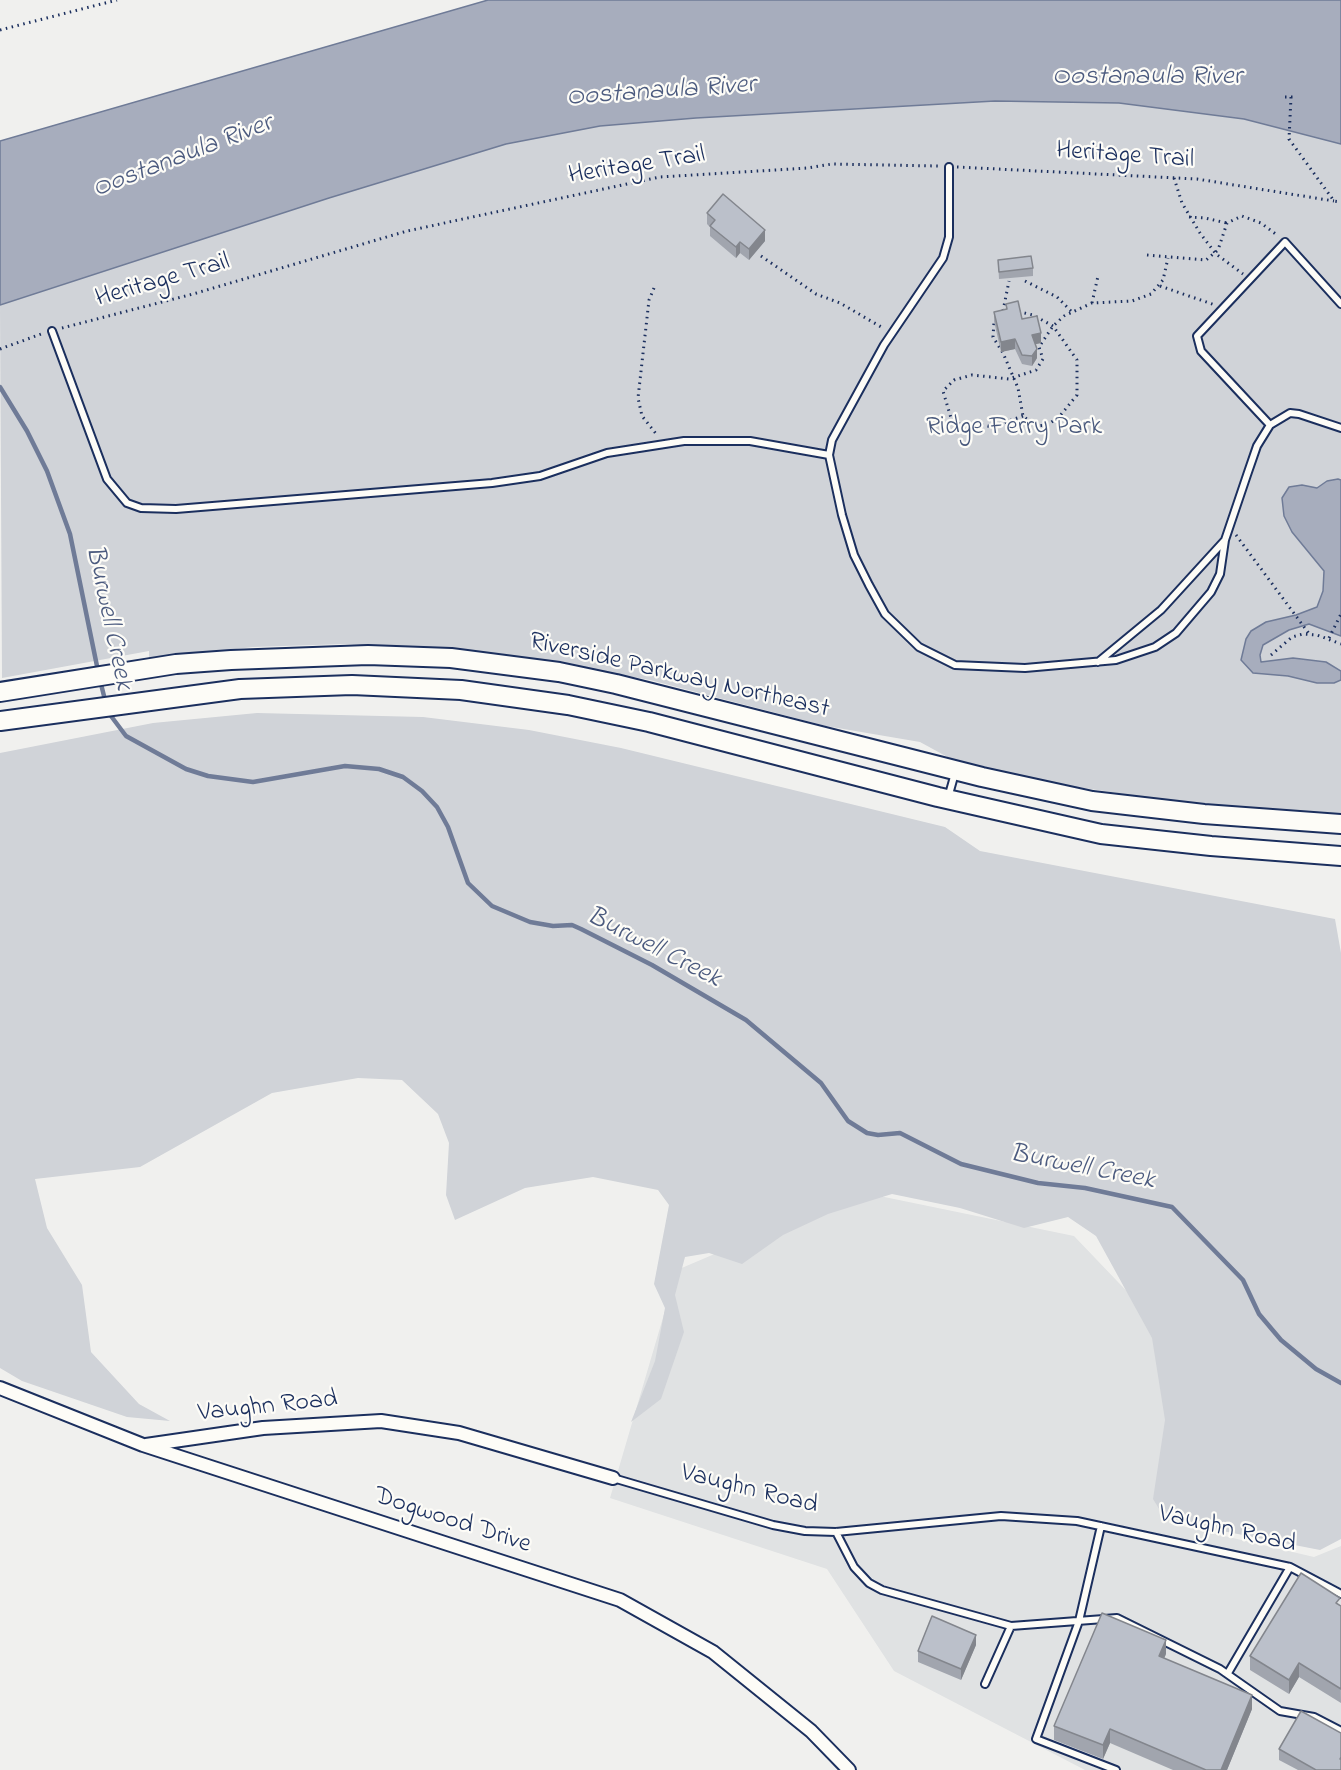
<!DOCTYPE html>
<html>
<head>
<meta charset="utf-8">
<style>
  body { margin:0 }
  canvas { display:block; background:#f0f0ee }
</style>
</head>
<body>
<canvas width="1341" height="1770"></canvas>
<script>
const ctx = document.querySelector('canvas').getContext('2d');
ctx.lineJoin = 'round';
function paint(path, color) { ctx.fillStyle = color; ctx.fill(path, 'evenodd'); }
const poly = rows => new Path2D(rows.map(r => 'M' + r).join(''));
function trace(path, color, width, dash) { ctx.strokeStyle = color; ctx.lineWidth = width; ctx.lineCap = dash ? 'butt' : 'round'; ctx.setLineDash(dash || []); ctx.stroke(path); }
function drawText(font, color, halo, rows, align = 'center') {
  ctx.font = font + ' "Indie Flower",sans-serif'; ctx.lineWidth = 4.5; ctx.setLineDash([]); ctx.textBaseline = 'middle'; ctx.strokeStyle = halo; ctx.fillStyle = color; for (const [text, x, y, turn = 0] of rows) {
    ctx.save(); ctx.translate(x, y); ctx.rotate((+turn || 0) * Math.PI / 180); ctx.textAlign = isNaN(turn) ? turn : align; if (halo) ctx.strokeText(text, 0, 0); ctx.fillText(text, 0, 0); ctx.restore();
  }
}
const built = poly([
  [860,1192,1074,1236,1162,1328,1169,1523,1314,1557,1341,1546,1341,1770,1085,1770,894,1671,827,1569,610,1498,677,1270]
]);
const green = poly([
  [995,101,1119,103,1244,119,1341,144,1341,814,1199,805,1070,786,953,760,920,742,826,726,650,680,497,653,345,644,253,647,149,659,149,651,2,678,0,305,329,198,506,144,600,126,696,118],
  [257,713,423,717,529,730,621,748,945,827,980,851,1335,919,1341,953,1341,1539,1320,1550,1166,1520,1153,1499,1165,1420,1152,1338,1096,1236,1068,1217,1024,1228,960,1208,892,1194,828,1214,783,1235,742,1264,709,1253,685,1257,675,1295,684,1332,661,1399,631,1422,655,1361,665,1308,654,1284,669,1205,658,1190,593,1177,525,1188,455,1220,446,1195,449,1143,438,1114,402,1080,358,1078,272,1093,140,1167,35,1179,47,1228,82,1285,91,1352,139,1404,170,1421,127,1417,22,1381,0,1368,0,753,153,723]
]);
const water = poly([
  [488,0,1341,0,1341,144,1244,119,1119,103,995,101,696,118,600,126,506,144,329,198,0,305,0,141,488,0],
  [1338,479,1341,480,1341,636,1309,624,1289,630,1263,645,1260,655,1261,662,1293,658,1326,662,1341,671,1341,680,1334,683,1317,683,1288,676,1253,673,1241,660,1246,639,1251,631,1266,622,1296,615,1317,607,1323,591,1324,571,1292,532,1284,516,1282,498,1289,487,1302,485,1317,488,1327,481,1338,479]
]);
const stream = poly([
  [0,387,27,431,47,471,70,534,98,671],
  [100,680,106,704],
  [108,712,126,736,186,769,208,776,253,782,345,766,379,769,403,777,422,791,437,807,448,827,468,883,492,906,530,922,553,926,572,925,581,929,652,965,746,1020,821,1083,848,1121,867,1133,878,1135,900,1133,961,1164,1038,1183,1085,1188,1172,1207,1243,1280,1259,1314,1281,1340,1316,1369,1341,1383]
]);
const path = poly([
  [0,30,117,0],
  [1285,97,1294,97],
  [1291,97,1289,139,1334,201,1341,202],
  [957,167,1197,179,1334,201],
  [1174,178,1182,203,1200,233,1216,254,1243,274],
  [1189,217,1205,218,1227,223],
  [1147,255,1206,260,1218,250,1227,223,1242,216,1261,223,1277,235],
  [761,256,816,294,840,303,883,328],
  [1025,281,1057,297,1072,312],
  [1160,286,1215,305],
  [654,288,649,300,638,398,642,416,657,435],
  [1092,303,1098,276],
  [1007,309,1033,315,1053,326,1077,360,1077,395,1059,417,1047,425,1035,426,1023,416,1018,388,1003,353,993,337,994,322,1000,312,1007,309],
  [1003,311,1009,281],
  [62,328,193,294,407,231,660,177,808,168,832,164,938,166],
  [0,349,44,333],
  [1023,416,992,427,979,424,961,425,951,418,943,391,954,380,972,375,1009,379,1036,370,1043,359,1039,347,1053,326,1064,316,1092,303,1132,301,1151,294,1163,280,1168,258],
  [1236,535,1310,635],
  [1329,638,1341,614],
  [1271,655,1292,637,1303,634,1317,635,1341,644]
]);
const service = poly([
  [949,167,949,237,943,258,884,345,832,440,829,455,842,515,854,555,869,585,885,614,919,647,955,665,1025,668,1116,660,1155,647,1176,633,1211,592,1220,574,1225,540,1247,475,1257,446,1270,425,1290,413,1299,414,1341,428],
  [52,331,107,479,127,503,141,508,176,509,492,483,540,476,607,453,684,441,750,441,829,455],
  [1270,425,1201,351,1197,336,1285,242,1341,304],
  [1098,662,1161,610,1225,540],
  [948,798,955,773],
  [613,1478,773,1525,805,1531,836,1532,1001,1516,1077,1521,1290,1567,1341,1594],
  [1101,1526,1079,1621,1036,1739,1116,1770],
  [836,1532,854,1567,869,1583,882,1590,1011,1626,1117,1618,1220,1669,1280,1711,1314,1717,1341,1731],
  [1228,1673,1290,1567],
  [985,1684,1011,1626]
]);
const minor = poly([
  [0,1388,143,1445,620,1600,713,1652,811,1731,849,1770],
  [146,1445,263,1428,381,1421,459,1433,613,1478]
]);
const secondary = poly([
  [0,692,176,664,231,660,368,655,451,658,559,672,616,684,982,777,1092,801,1204,814,1341,824],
  [0,721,240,689,352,685,461,690,568,705,649,722,938,797,1101,834,1211,846,1341,856]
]);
const wall = poly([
  [707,213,765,241,749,260,740,253,736,258,710,236,710,227,707,224],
  [998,260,1033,268,1033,276,999,279],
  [1006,304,1022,319,1041,343,1035,344,1037,358,1032,366,1022,364,1015,349,1001,352,994,321,994,312,1006,309],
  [1340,1606,1341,1703,1299,1677,1289,1694,1250,1670,1250,1656],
  [976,1645,961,1680,918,1662,918,1651],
  [1166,1654,1164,1658,1252,1709,1227,1770,1173,1770,1110,1743,1103,1759,1054,1740,1054,1726],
  [1279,1749,1341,1770,1298,1770,1279,1760]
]);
const shadedWall = poly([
  [765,230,765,241,749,260,749,249],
  [740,242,740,253,736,258,736,247],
  [1041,333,1041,343,1032,345,1032,335],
  [1015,339,1015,349,1001,352,1001,342],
  [1037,349,1037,358,1032,366,1032,356],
  [976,1635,976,1645,961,1680,961,1669],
  [1166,1640,1166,1654,1159,1670,1159,1656],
  [1299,1663,1299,1677,1289,1694,1289,1680],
  [1252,1695,1252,1709,1227,1770,1221,1770],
  [1110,1729,1110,1743,1103,1759,1103,1745]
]);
const building = poly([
  [723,194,765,230,749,249,740,242,736,247,710,226,715,220,707,213,723,194],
  [1031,256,1033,268,999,272,998,260,1031,256],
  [1018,301,1022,319,1037,316,1041,333,1032,335,1037,349,1032,356,1022,355,1015,339,1001,342,994,312,1007,309,1006,304,1018,301],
  [1301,1573,1340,1598,1336,1603,1341,1606,1341,1689,1299,1663,1289,1680,1250,1656,1301,1573],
  [1102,1613,1166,1640,1159,1656,1252,1695,1221,1770,1206,1770,1110,1729,1103,1745,1054,1726,1102,1613],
  [932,1616,976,1635,961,1669,918,1651,932,1616],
  [1301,1711,1341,1733,1341,1757,1340,1759,1341,1759,1341,1770,1316,1770,1279,1749,1301,1711]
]);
const streetNames = [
  ["Heritage Trail",1125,157,4],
  ["Heritage Trail",637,167,-9],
  ["Heritage Trail",163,282,-16],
  ["Riverside Parkway Northeast",679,677,13],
  ["Vaughn Road",268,1408,-6],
  ["Vaughn Road",749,1491,14],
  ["Dogwood Drive",452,1522,18],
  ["Vaughn Road",1227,1531,13]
];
const parkNames = [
  ["Ridge Ferry Park",1014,429]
];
const waterNames = [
  ["Oostanaula River",1147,79],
  ["Oostanaula River",661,93,-4],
  ["Oostanaula River",183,158,-21],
  ["Burwell Creek",107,618,78],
  ["Burwell Creek",653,949,27],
  ["Burwell Creek",1082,1169,11]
];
paint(built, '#e0e2e3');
paint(green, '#d0d3d8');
paint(water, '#a7adbd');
trace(water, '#6f7b97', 1.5);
trace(stream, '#6f7b97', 4.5);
trace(service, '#1b2f5e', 10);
trace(minor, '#1b2f5e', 16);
trace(secondary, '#1b2f5e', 22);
trace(path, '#1b2f5e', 3, [1.5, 4.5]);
trace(service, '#fdfcf7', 6);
trace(minor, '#fdfcf7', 12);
trace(secondary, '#fdfcf7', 18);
paint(wall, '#a1a5ae');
paint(shadedWall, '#83868d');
paint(building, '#bbc0ca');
trace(building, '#83868d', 1.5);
drawText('26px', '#1b2f5e', '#fdfcf7', streetNames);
drawText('26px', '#48587c', '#fdfcf7', parkNames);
drawText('italic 27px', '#4c5b7f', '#fdfcf7', waterNames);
</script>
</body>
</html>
